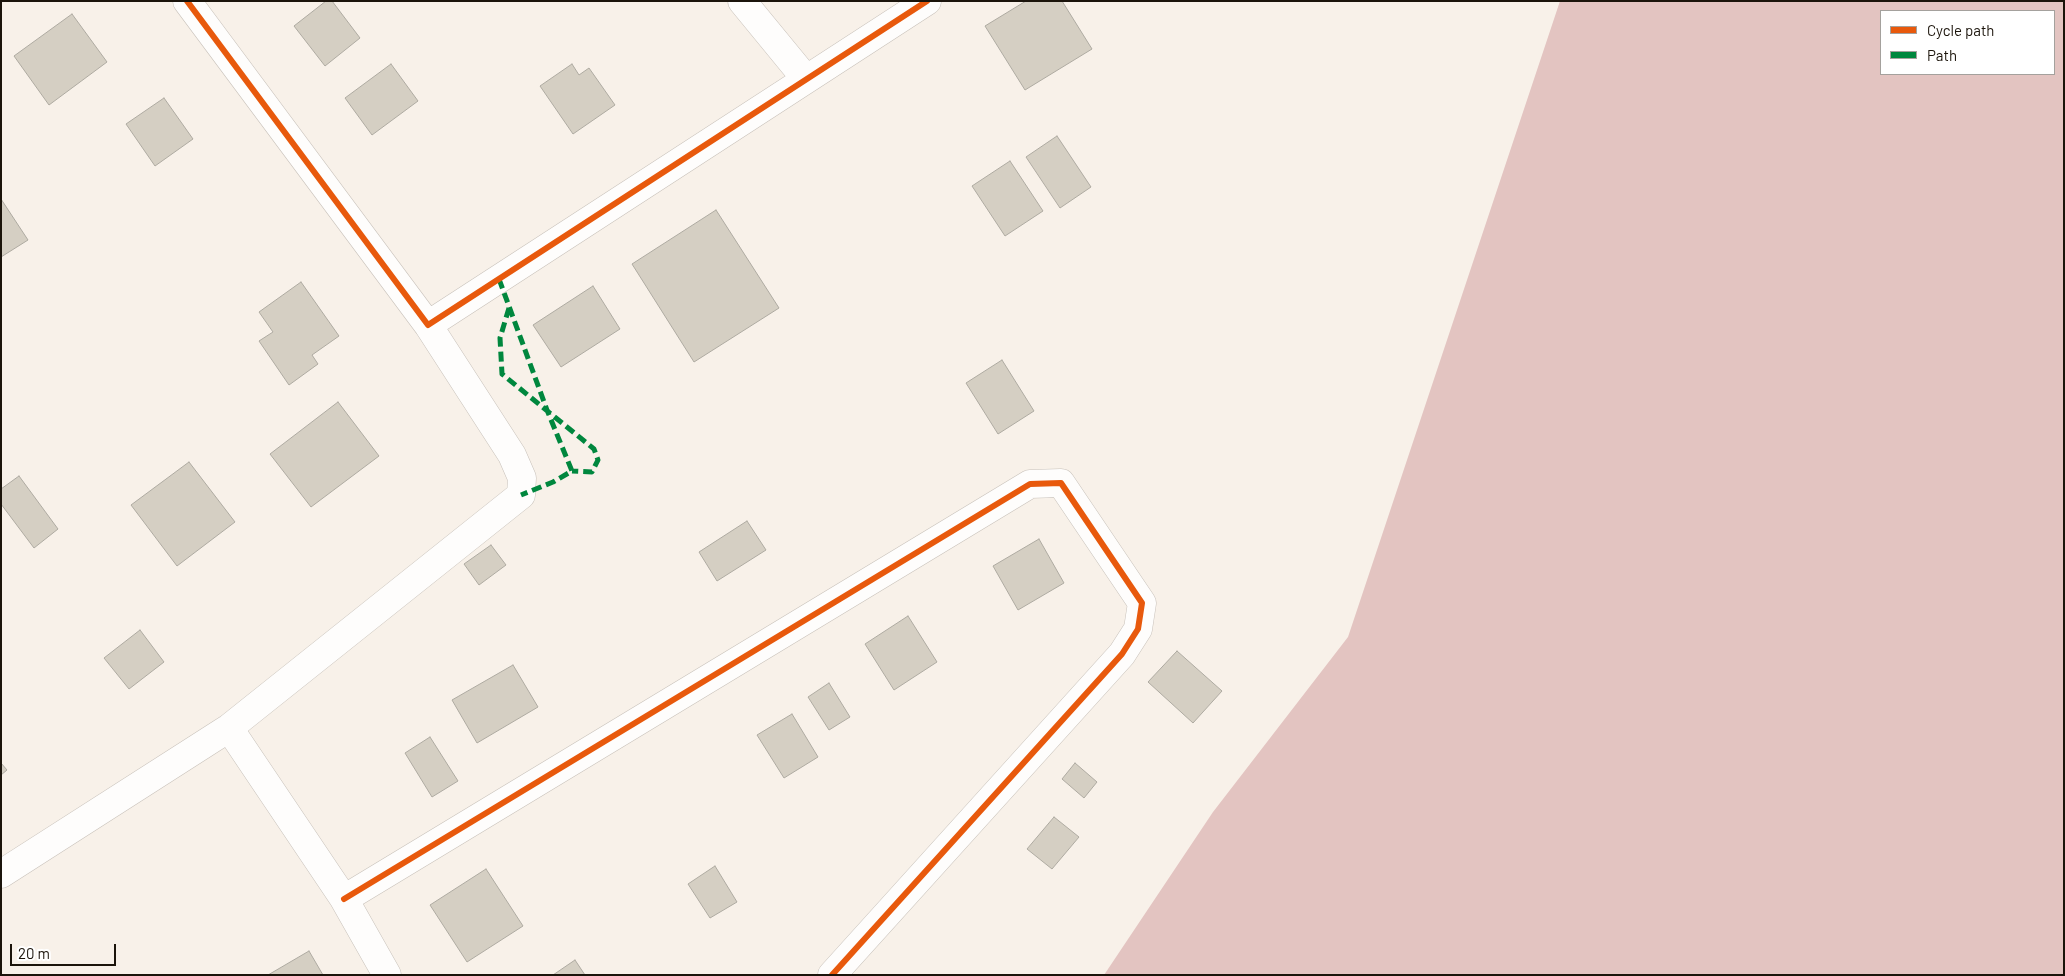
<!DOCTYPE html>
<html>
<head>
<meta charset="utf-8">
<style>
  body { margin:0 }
  #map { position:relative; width:2065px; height:976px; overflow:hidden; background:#f8f1e9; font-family:Barlow,sans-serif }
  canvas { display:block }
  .frame { position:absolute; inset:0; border:2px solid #1b140b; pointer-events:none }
  .legend { position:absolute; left:1880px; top:10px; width:175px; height:65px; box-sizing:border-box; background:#fff; border:1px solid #a4a19d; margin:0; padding:6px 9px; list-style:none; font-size:15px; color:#1b140b }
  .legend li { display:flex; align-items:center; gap:10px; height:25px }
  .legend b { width:25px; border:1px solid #a4a19d }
  .scale { position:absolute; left:10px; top:944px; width:106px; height:22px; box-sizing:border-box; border:2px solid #1b140b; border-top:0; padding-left:6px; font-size:15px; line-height:18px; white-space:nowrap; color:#1b140b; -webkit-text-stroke:4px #fff; paint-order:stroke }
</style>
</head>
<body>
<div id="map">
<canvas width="2065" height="976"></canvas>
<div class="frame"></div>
<ul class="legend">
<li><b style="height:6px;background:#e8590c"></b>Cycle path</li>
<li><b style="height:6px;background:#00873e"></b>Path</li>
</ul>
<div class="scale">20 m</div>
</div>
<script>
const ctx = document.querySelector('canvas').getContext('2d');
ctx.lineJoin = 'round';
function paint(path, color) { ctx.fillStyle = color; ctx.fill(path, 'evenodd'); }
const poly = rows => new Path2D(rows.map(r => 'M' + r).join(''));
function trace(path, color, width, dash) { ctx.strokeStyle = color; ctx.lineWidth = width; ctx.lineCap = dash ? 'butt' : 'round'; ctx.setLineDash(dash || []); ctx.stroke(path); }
const forest = poly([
  [1560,1,2064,1,2064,975,1104,975,1213,812,1348,637],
  [1881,11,2054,11,2054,74,1881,74]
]);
const building = poly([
  [326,1,332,1,360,38,325,66,294,26,326,1],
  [1026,1,1062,1,1092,49,1025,90,985,26,1026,1],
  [72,14,107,62,49,105,14,56,72,14],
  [391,64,418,101,372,135,345,98,391,64],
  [572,64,579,75,589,68,615,105,573,134,540,86,572,64],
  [164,98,193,139,155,166,126,124,164,98],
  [1057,136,1091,187,1060,208,1026,157,1057,136],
  [1010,161,1043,211,1005,236,972,186,1010,161],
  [1,199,28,240,1,257,1,199],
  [716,210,779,308,694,362,632,264,716,210],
  [301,282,339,336,312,355,318,364,289,385,259,341,273,332,259,312,301,282],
  [593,286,620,329,561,367,533,325,593,286],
  [1002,360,1034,411,998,434,966,383,1002,360],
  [338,402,379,456,311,507,270,454,338,402],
  [189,462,235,522,177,566,131,505,189,462],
  [19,476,58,529,34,548,1,504,1,489,19,476],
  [747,521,766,550,717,581,699,552,747,521],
  [1039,539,1064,583,1018,610,993,566,1039,539],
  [491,545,506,565,479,585,464,564,491,545],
  [908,616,937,662,894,690,865,644,908,616],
  [140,630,164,662,129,689,104,658,140,630],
  [1177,651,1222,691,1193,723,1148,682,1177,651],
  [513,665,538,707,477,743,452,700,513,665],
  [829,683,850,717,829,730,808,697,829,683],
  [792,714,818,757,784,778,757,735,792,714],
  [430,737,458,781,432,797,405,753,430,737],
  [1,763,7,770,1,775,1,763],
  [1075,763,1097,782,1084,798,1062,779,1075,763],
  [1054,817,1079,837,1052,869,1027,849,1054,817],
  [715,866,737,902,710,918,688,884,715,866],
  [486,869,523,926,467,962,430,905,486,869],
  [309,951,323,975,268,975,309,951],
  [575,960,585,975,553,975,575,960]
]);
const street = poly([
  [187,1,428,325,927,1],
  [742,1,806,79],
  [229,728,344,899,387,975],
  [1,874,229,728,521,495,522,478,512,455,428,325],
  [344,899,1030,484,1061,483,1142,603,1138,629,1122,654,832,975]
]);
const quiet = poly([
  [499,279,547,410,572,471,553,482,521,495],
  [509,308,500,338,502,374,594,449,598,460,592,472,572,471]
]);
const cycleway = poly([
  [187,1,428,325,927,1],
  [344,899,1030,484,1061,483,1142,603,1138,629,1122,654,832,975]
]);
paint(forest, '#e3c4c1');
paint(building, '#d5cfc3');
trace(building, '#aeaaa1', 1);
trace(street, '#c7c0b9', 29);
trace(street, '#fefdfc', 28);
trace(quiet, '#00873e', 5, [10, 5]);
trace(cycleway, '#e8590c', 6);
</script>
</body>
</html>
